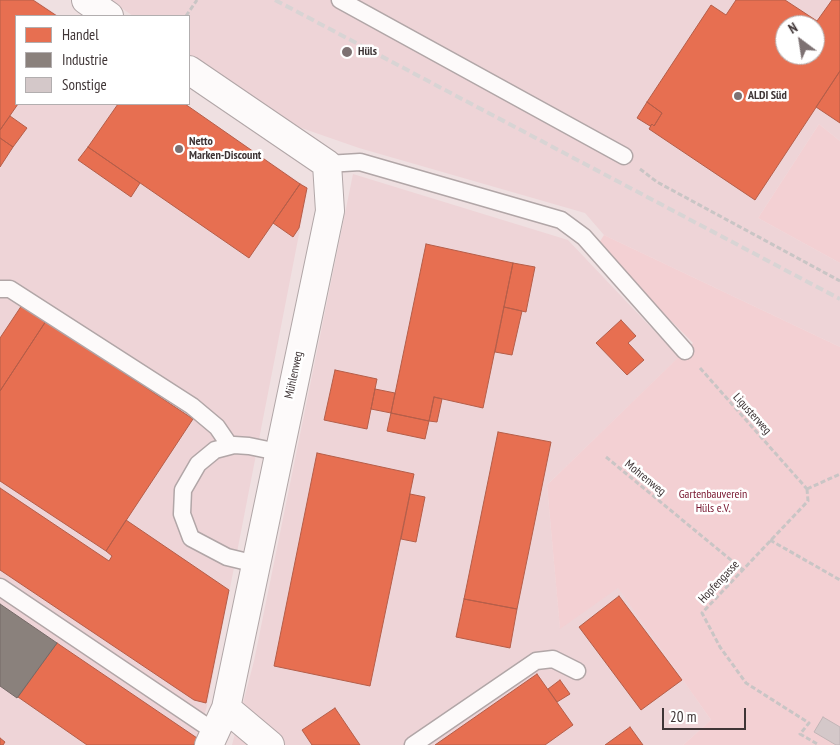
<!DOCTYPE html>
<html>
<head>
<meta charset="utf-8">
<style>
  body { margin:0 }
  #map { position:relative; width:840px; height:745px; overflow:hidden; background:#efe0e1; font-family:"PT Sans Narrow",sans-serif }
  canvas { display:block }
  .legend { position:absolute; left:15px; top:15px; width:175px; height:90px; box-sizing:border-box; background:#fff; border:1px solid #b2aeaf; margin:0; padding:6px 9px; list-style:none; font-size:15px; color:#3f3536 }
  .legend li { display:flex; align-items:center; gap:10px; height:25px }
  .legend b { width:25px; border:1px solid #b2aeaf }
  .north { position:absolute; left:775px; top:15px; width:50px; height:50px; box-sizing:border-box; background:#fff; border:1px solid #b2aeaf; border-radius:50%; rotate:329deg; font-size:14px; font-weight:700; line-height:20px; text-align:center; color:#3f3536 }
  .north::after { content:''; display:block; margin:auto; width:18px; height:22px; background:#7d7172; clip-path:polygon(50% 0,100% 100%,50% 72%,0 100%) }
  .scale { position:absolute; left:662px; top:708px; width:84px; height:22px; box-sizing:border-box; border:2px solid #3f3536; border-top:0; padding-left:6px; font-size:15px; line-height:18px; white-space:nowrap; color:#3f3536; -webkit-text-stroke:4px #fff; paint-order:stroke }
</style>
</head>
<body>
<div id="map">
<canvas width="840" height="745"></canvas>
<ul class="legend">
<li><b style="height:14px;background:#e76f51"></b>Handel</li>
<li><b style="height:14px;background:#8a817c"></b>Industrie</li>
<li><b style="height:14px;background:#d4c8c9"></b>Sonstige</li>
</ul>
<div class="north">N</div>
<div class="scale">20 m</div>
</div>
<script>
const ctx = document.querySelector('canvas').getContext('2d');
ctx.lineJoin = 'round';
function paint(path, color) { ctx.fillStyle = color; ctx.fill(path, 'evenodd'); }
const poly = rows => new Path2D(rows.map(r => 'M' + r).join(''));
function trace(path, color, width, dash) { ctx.strokeStyle = color; ctx.lineWidth = width; ctx.lineCap = dash ? 'butt' : 'round'; ctx.setLineDash(dash || []); ctx.stroke(path); }
function drawText(font, color, halo, rows, align = 'center') {
  ctx.font = font + ' "PT Sans Narrow",sans-serif'; ctx.lineWidth = 5; ctx.setLineDash([]); ctx.textBaseline = 'middle'; ctx.strokeStyle = halo; ctx.fillStyle = color; for (const [text, x, y, turn = 0] of rows) {
    ctx.save(); ctx.translate(x, y); ctx.rotate((+turn || 0) * Math.PI / 180); ctx.textAlign = isNaN(turn) ? turn : align; if (halo) ctx.strokeText(text, 0, 0); ctx.fillText(text, 0, 0); ctx.restore();
  }
}
const built = poly([
  [0,0,35,0,59,16,16,16,16,104,185,104,308,188,207,706,195,745,0,745],
  [110,0,840,0,840,141,819,124,758,218,840,263,840,347,604,235,585,213,359,148,287,123,189,55,189,16,133,16],
  [785,25,815,25,815,55,785,55],
  [353,174,568,240,679,357,547,485,560,628,618,587,711,720,683,745,232,745,254,661]
]);
const green = poly([
  [819,124,840,141,840,263,758,218],
  [604,235,840,347,840,745,683,745,711,720,618,588,560,629,547,485,693,343,597,246]
]);
const shops = poly([
  [0,0,33,0,57,16,16,16,16,104,18,104,0,130,0,0],
  [736,0,785,0,817,21,832,0,840,0,840,71,755,200,649,129,652,124,654,126,662,113,647,102,711,5,726,15,736,0],
  [785,25,815,25,815,55,785,55,785,25],
  [840,71,840,123,816,107,840,71],
  [647,102,662,113,654,126,652,124,650,126,637,118,647,102],
  [118,104,185,104,300,184,249,258,88,147,118,104],
  [10,116,27,128,13,147,0,138,0,130,10,116],
  [0,138,13,147,0,167,0,138],
  [88,147,140,183,131,197,78,160,88,147],
  [300,184,307,188,299,228,293,237,273,223,300,184],
  [426,244,513,263,483,408,434,397,429,421,391,413,426,244],
  [513,263,535,267,526,312,504,307,513,263],
  [22,305,46,321,0,391,0,338,22,305],
  [504,307,522,311,512,355,495,352,504,307],
  [621,320,636,336,628,343,644,360,627,375,596,343,621,320],
  [46,321,193,419,106,551,0,481,0,391,46,321],
  [335,370,377,379,367,429,324,420,335,370],
  [375,389,395,393,391,413,371,409,375,389],
  [434,397,442,399,437,422,429,421,434,397],
  [391,413,429,421,425,439,387,431,391,413],
  [498,432,551,442,517,609,464,599,498,432],
  [317,453,414,474,370,686,274,666,317,453],
  [0,488,109,561,112,556,106,551,126,520,229,590,206,703,194,700,0,570,0,488],
  [410,494,425,497,416,542,401,539,410,494],
  [619,596,682,680,641,710,579,627,619,596],
  [464,599,517,609,510,648,456,637,464,599],
  [57,643,197,738,194,745,87,745,18,697,57,643],
  [537,674,573,725,545,745,435,745,537,674],
  [560,680,570,694,557,702,548,689,560,680],
  [335,708,360,745,312,745,302,730,335,708],
  [630,727,643,745,605,745,630,727],
  [0,738,5,742,3,745,0,745,0,738]
]);
const industry = poly([
  [0,604,57,643,17,698,0,686,0,604]
]);
const building = poly([
  [823,717,840,727,840,745,836,745,814,732,823,717]
]);
const path = poly([
  [186,16,197,0],
  [640,169,657,182,840,281],
  [700,368,807,489],
  [606,457,743,570],
  [807,489,808,501,702,613,720,647,746,683,809,723,800,734,819,745],
  [807,489,840,474],
  [770,540,840,580]
]);
const lane = poly([
  [340,0,624,156],
  [327,164,360,162,561,220,584,237,685,351],
  [0,289,10,289,192,406,217,427,230,446],
  [256,564,227,557,191,538,182,514,183,490,198,464,215,450,234,445,249,446,278,452],
  [0,587,215,732],
  [413,745,536,661,553,659,577,671]
]);
const street = poly([
  [86,0,109,16],
  [189,70,327,164,330,211,226,708,209,745],
  [226,708,270,745]
]);
const rail = poly([
  [275,0,840,299]
]);
const markers = [
  [347,52,6,"#7d7172"],
  [738,96,5,"#7d7172"],
  [179,149,5,"#7d7172"]
];
const poiNames = [
  ["Hüls",358,52],
  ["ALDI Süd",748,96],
  ["Netto",189,142],
  ["Marken-Discount",189,156]
];
const streetNames = [
  ["Mühlenweg",294,375,-78],
  ["Ligusterweg",752,414,48],
  ["Mohrenweg",645,478,39],
  ["Hopfengasse",719,582,-47]
];
const parkNames = [
  ["Gartenbauverein",713,495],
  ["Hüls e.V.",713,509]
];
paint(built, '#eed4d7');
paint(green, '#f3d0d3');
paint(shops, '#e76f51');
trace(shops, '#b55e49', 1);
paint(industry, '#8a817c');
trace(industry, '#746a67', 1);
paint(building, '#d4c8c9');
trace(building, '#c1b5b6', 1);
trace(lane, '#b1a6a7', 19);
trace(street, '#b1a6a7', 30);
trace(path, '#c9c5c5', 3, [5, 2.5]);
trace(lane, '#fdfafa', 16);
trace(street, '#fdfafa', 28);
trace(rail, '#d8d4d4', 4, [8, 4]);
for (const [x, y, r, color] of markers) { const dot = new Path2D(); dot.arc(x, y, r, 0, 2 * Math.PI); ctx.fillStyle = color; ctx.fill(dot); trace(dot, '#fff', 2); }
drawText('bold 12px', '#3f3536', '#fff', poiNames, 'left');
drawText('12px', '#3f3536', '#fff', streetNames);
drawText('12px', '#76142d', '#fff', parkNames);
</script>
</body>
</html>
